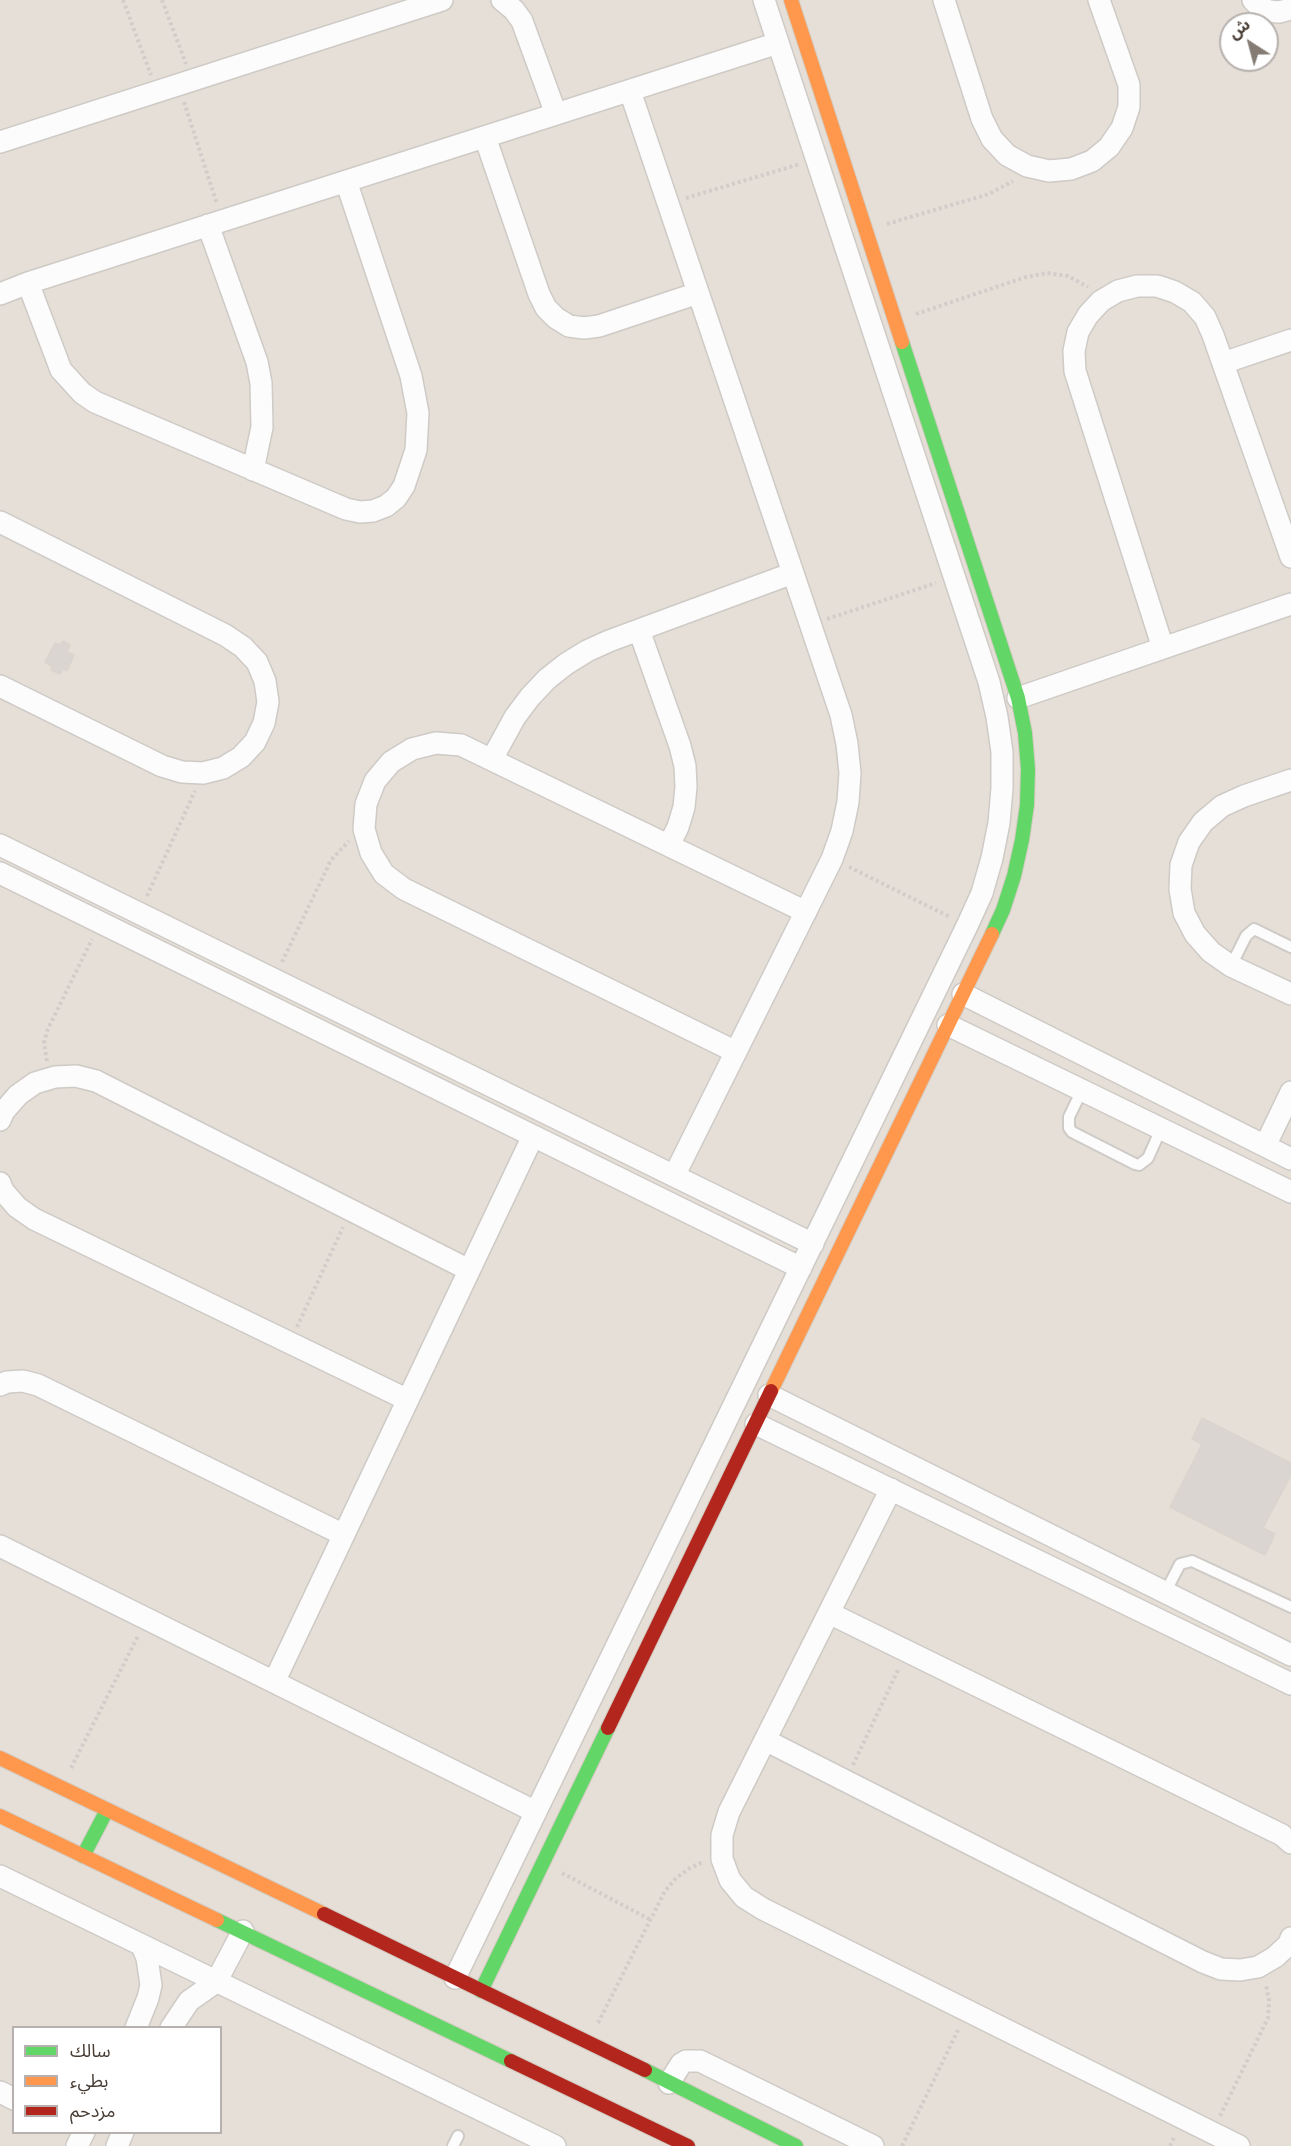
<!DOCTYPE html>
<html>
<head>
<meta charset="utf-8">
<style>
  body { margin:0 }
  #map { position:relative; width:1291px; height:2146px; overflow:hidden; background:#f2eeea; font-family:"Fira Sans Condensed","Noto Sans Arabic",sans-serif }
  canvas { display:block }
  .legend { position:absolute; left:12px; top:2026px; width:210px; height:108px; box-sizing:border-box; background:#fff; border:2px solid #b6b1ae; margin:0; padding:8px 10px; list-style:none; font-size:18px; color:#483d35 }
  .legend li { display:flex; align-items:center; gap:12px; height:30px }
  .legend b { width:30px; border:2px solid #b6b1ae }
  .north { position:absolute; left:1219px; top:12px; width:60px; height:60px; box-sizing:border-box; background:#fff; border:2px solid #b6b1ae; border-radius:50%; rotate:324deg; font-size:16px; font-weight:700; line-height:24px; text-align:center; color:#483d35 }
  .north::after { content:''; display:block; margin:auto; width:21px; height:27px; background:#847b74; clip-path:polygon(50% 0,100% 100%,50% 72%,0 100%) }
</style>
</head>
<body>
<div id="map">
<canvas width="1291" height="2146"></canvas>
<ul class="legend">
<li><b style="height:8px;background:#63d668"></b>سالك</li>
<li><b style="height:8px;background:#ff974d"></b>بطيء</li>
<li><b style="height:8px;background:#b3261e"></b>مزدحم</li>
</ul>
<div class="north">ش</div>
</div>
<script>
const ctx = document.querySelector('canvas').getContext('2d');
ctx.lineJoin = 'round';
function paint(path, color) { ctx.fillStyle = color; ctx.fill(path, 'evenodd'); }
const poly = rows => new Path2D(rows.map(r => 'M' + r).join(''));
function trace(path, color, width, dash) { ctx.strokeStyle = color; ctx.lineWidth = width; ctx.lineCap = dash ? 'butt' : 'round'; ctx.setLineDash(dash || []); ctx.stroke(path); }
const residential = poly([
  [0,0,1291,0,1291,2146,0,2146],
  [1231,24,1267,24,1267,60,1231,60],
  [14,2028,220,2028,220,2132,14,2132]
]);
const building = poly([
  [63,641,70,645,67,652,74,655,67,671,63,669,60,674,51,670,53,667,45,662,55,643,60,645,63,641],
  [1202,1418,1291,1463,1291,1475,1263,1528,1275,1534,1265,1555,1170,1507,1202,1444,1192,1439,1202,1418]
]);
const path = poly([
  [123,0,151,75],
  [162,0,186,64],
  [184,102,217,204],
  [686,198,800,164],
  [887,224,989,194,1013,181],
  [916,314,1026,277,1047,273,1068,276,1088,287],
  [827,619,936,583],
  [849,867,950,917],
  [147,896,195,791],
  [282,962,331,860,349,841],
  [47,1061,44,1043,47,1031,92,939],
  [297,1327,343,1227],
  [853,1765,899,1668],
  [71,1768,138,1636],
  [562,1873,651,1920],
  [598,2023,665,1891,676,1878,690,1868,703,1862],
  [1220,2116,1268,2018,1269,2000,1266,1985],
  [902,2146,959,2028],
  [1170,2146,1175,2135]
]);
const lane = poly([
  [1231,966,1246,936,1254,929,1291,947],
  [1082,1090,1069,1117,1069,1128,1072,1132,1135,1164,1139,1165,1148,1158,1161,1129],
  [1165,1593,1180,1564,1192,1561,1291,1607],
  [453,2146,458,2136]
]);
const street = poly([
  [502,0,514,10,522,21,556,114],
  [944,0,982,119,992,139,1007,155,1027,166,1049,171,1071,169,1092,161,1109,147,1122,128,1129,107,1129,85,1099,0],
  [1253,0,1260,7,1269,11,1279,12,1291,9],
  [630,91,841,715,847,744,850,773,848,802,842,831,832,859,674,1176],
  [485,137,539,294,546,308,556,318,569,326,584,328,599,326,698,293],
  [0,142,442,0],
  [208,225,257,362,261,383,262,427,253,470],
  [28,283,61,370,82,393,95,402,346,509,360,512,373,511,386,506,396,498,404,486,416,450,418,413,411,376,346,181],
  [0,294,28,283,778,43],
  [1223,363,1291,340],
  [0,522,225,635,243,647,257,662,265,681,268,702,264,723,255,742,241,757,223,768,203,773,182,772,162,766,0,686],
  [639,630,680,746,685,766,686,787,684,807,678,827,669,845],
  [1163,648,1075,371,1074,351,1078,332,1088,315,1101,301,1118,291,1137,286,1157,286,1175,292,1192,302,1205,317,1213,335,1291,557],
  [1018,698,1291,604],
  [492,759,515,717,530,697,547,679,566,664,587,651,609,641,793,573],
  [1291,780,1244,796,1222,806,1203,822,1189,842,1181,865,1180,889,1184,913,1195,934,1211,952,1231,966,1291,994],
  [0,845,813,1244],
  [0,873,801,1268],
  [963,994,1291,1159],
  [948,1025,1291,1192],
  [736,1052,404,889,384,874,371,853,364,829,366,804,375,781,391,762,412,749,436,743,461,745,806,912],
  [0,1120,4,1111,18,1095,35,1083,55,1077,76,1076,96,1081,469,1270],
  [1265,1146,1291,1092],
  [0,1183,3,1191,17,1207,34,1219,408,1400],
  [0,1385,7,1382,23,1381,38,1385,344,1535],
  [769,1395,1291,1655],
  [756,1424,1291,1684],
  [891,1489,729,1812,722,1835,722,1859,730,1880,744,1897,763,1909,1239,2146],
  [0,1546,536,1812],
  [829,1613,1282,1835,1291,1843],
  [274,1682,533,1136],
  [765,1740,1203,1962,1221,1969,1240,1970,1258,1967,1275,1957,1289,1944,1291,1938],
  [0,1876,555,2146],
  [455,1978,967,926,982,893,992,858,999,823,1002,788,1002,752,997,717,989,682,764,0],
  [136,2028,148,1998,151,1985,147,1958,142,1946],
  [171,2028,189,2001,216,1982,243,1931],
  [669,2083,681,2064,686,2061,700,2061,873,2146],
  [0,2092,14,2099],
  [77,2146,84,2132],
  [117,2146,123,2132]
]);
const fast = poly([
  [902,342,1018,698,1025,733,1028,769,1027,805,1022,840,1014,876,1003,910,992,934],
  [83,1856,107,1810],
  [217,1920,511,2061],
  [481,1991,608,1728],
  [645,2070,796,2146]
]);
const slow = poly([
  [791,0,902,342],
  [771,1391,992,934],
  [0,1758,324,1914],
  [0,1816,217,1920]
]);
const jam = poly([
  [608,1728,771,1391],
  [324,1914,645,2070],
  [511,2061,688,2146]
]);
paint(residential, '#e6dfd7');
paint(building, '#dad5d0');
trace(building, '#dad4cf', 1.5);
trace(lane, '#cecac6', 14);
trace(street, '#cecac6', 24);
trace(fast, '#d3cbc1', 16);
trace(slow, '#d3cbc1', 16);
trace(jam, '#d3cbc1', 16);
trace(path, '#d2cdca', 4, [3, 3]);
trace(lane, '#fdfcfc', 10);
trace(street, '#fdfcfc', 21);
trace(fast, '#63d668', 14);
trace(slow, '#ff974d', 14);
trace(jam, '#b3261e', 14);
</script>
</body>
</html>
